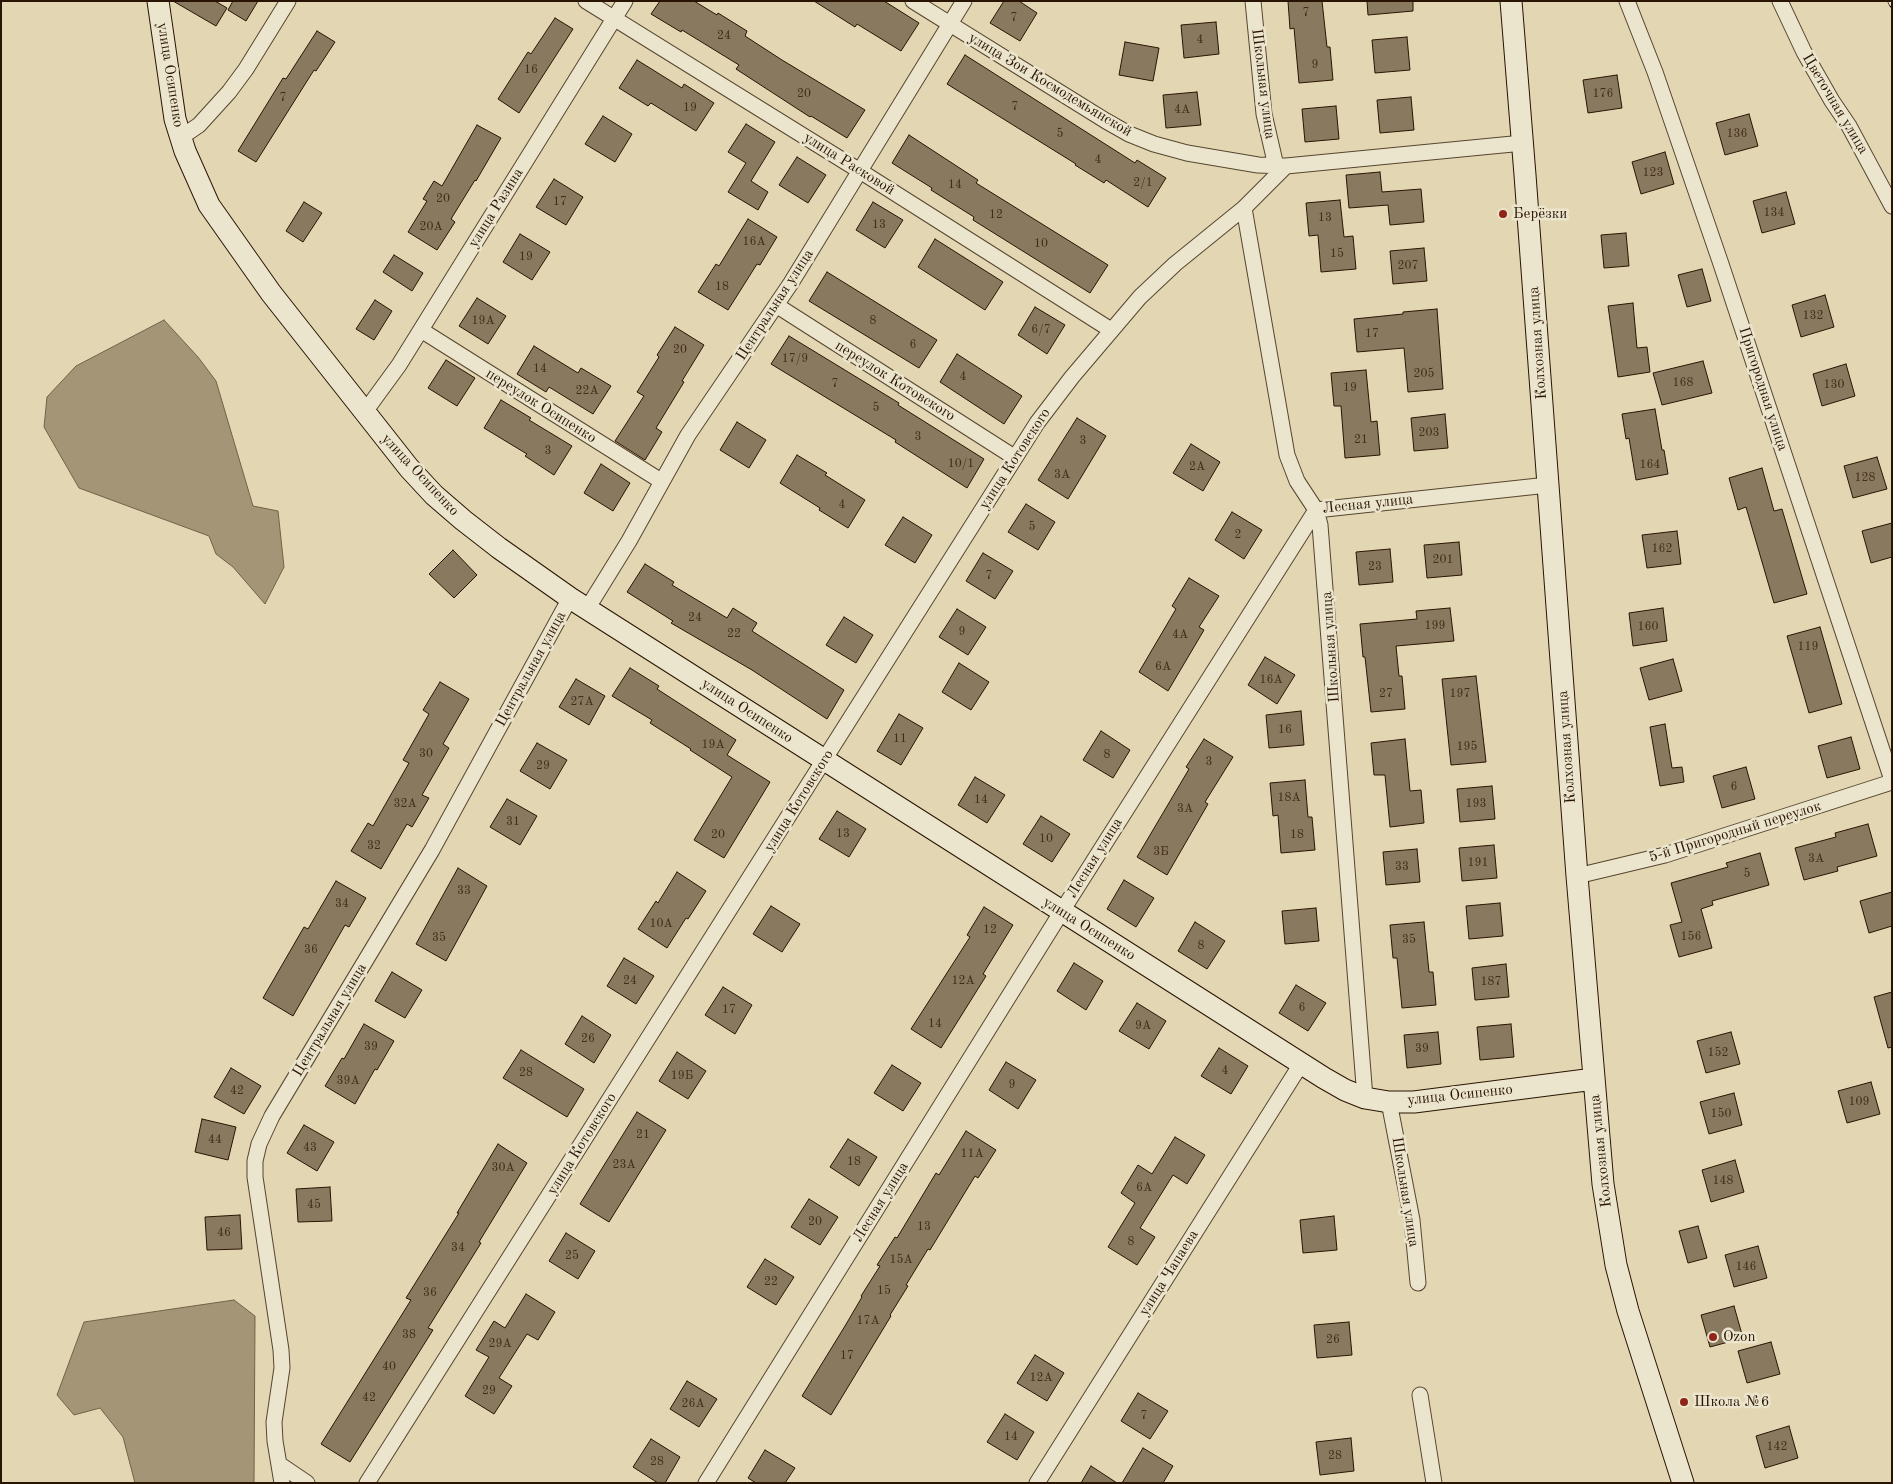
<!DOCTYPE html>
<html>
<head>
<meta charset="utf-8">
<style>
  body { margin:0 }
  #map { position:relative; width:1893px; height:1484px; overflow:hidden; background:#e2d7b2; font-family:"Old Standard TT",serif }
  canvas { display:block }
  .frame { position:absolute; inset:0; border:2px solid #291403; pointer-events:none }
</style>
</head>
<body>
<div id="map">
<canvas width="1893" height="1484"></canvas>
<div class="frame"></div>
</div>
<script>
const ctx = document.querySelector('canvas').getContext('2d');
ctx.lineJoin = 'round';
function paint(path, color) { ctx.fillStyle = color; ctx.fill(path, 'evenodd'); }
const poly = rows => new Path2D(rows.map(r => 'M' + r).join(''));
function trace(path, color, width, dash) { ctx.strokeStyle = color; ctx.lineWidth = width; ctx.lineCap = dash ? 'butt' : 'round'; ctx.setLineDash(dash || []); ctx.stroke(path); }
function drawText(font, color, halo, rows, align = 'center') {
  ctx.font = font + ' "Old Standard TT",serif'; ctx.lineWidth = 5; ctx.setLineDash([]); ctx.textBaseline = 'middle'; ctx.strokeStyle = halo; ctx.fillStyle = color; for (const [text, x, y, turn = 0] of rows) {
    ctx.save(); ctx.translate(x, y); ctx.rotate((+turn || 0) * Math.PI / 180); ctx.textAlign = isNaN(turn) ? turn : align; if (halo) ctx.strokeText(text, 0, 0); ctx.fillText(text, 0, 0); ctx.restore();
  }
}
const water = poly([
  [164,320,198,357,216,381,253,506,278,511,284,567,265,604,233,567,216,554,209,536,79,488,44,427,47,397,76,366,164,320],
  [234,1300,255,1316,254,1483,135,1483,123,1437,100,1408,74,1415,57,1395,84,1322,234,1300]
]);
const building = poly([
  [173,1,215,1,227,8,216,26,173,1],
  [233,1,258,1,246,21,228,10,233,1],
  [660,1,694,1,717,15,718,13,747,31,745,36,782,60,865,110,847,138,811,116,810,117,736,69,739,65,682,30,681,32,651,14,660,1],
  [814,1,884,1,919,23,901,51,857,24,855,27,814,1],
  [1004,1,1019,1,1037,13,1020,41,990,23,1004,1],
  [1288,1,1322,1,1327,47,1330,47,1333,80,1299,83,1294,28,1290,29,1288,1],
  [1367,1,1413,1,1413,11,1368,15,1367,1],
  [555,18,573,29,519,113,498,99,528,52,531,54,555,18],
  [1216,22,1219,54,1184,58,1181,25,1216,22],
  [317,31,335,42,316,71,314,70,256,162,238,151,283,78,286,79,317,31],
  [1407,37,1410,70,1375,73,1372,40,1407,37],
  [1125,42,1159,48,1153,81,1119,75,1125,42],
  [965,55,1135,163,1137,160,1166,178,1148,207,1106,180,1104,183,1075,165,1076,164,947,84,965,55],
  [637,60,682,88,684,84,714,103,696,131,651,103,648,106,619,88,637,60],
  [1617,75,1622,108,1588,113,1583,80,1617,75],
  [1197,92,1201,125,1166,128,1163,95,1197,92],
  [1411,97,1414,130,1380,133,1377,100,1411,97],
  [1336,106,1339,139,1305,142,1302,109,1336,106],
  [1749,114,1758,146,1725,155,1716,123,1749,114],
  [603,116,632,134,615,162,585,144,603,116],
  [746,124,775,142,751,181,768,192,758,210,728,192,746,163,728,152,746,124],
  [477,125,501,138,476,181,475,180,451,219,455,222,437,250,408,232,427,201,423,199,434,181,442,186,477,125],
  [909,135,978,180,976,183,1108,265,1090,293,973,220,974,217,931,190,932,188,892,163,909,135],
  [1665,152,1674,184,1641,194,1632,162,1665,152],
  [797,157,826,175,808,203,779,185,797,157],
  [1380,172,1382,192,1421,189,1424,222,1390,225,1388,205,1349,208,1346,175,1380,172],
  [554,179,583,197,566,225,536,207,554,179],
  [1786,192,1795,224,1762,233,1753,201,1786,192],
  [1340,200,1344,237,1353,236,1356,269,1321,272,1318,235,1309,236,1306,203,1340,200],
  [304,202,322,213,303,242,286,231,304,202],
  [873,202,903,220,885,248,856,230,873,202],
  [748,219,777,237,760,265,757,264,728,310,698,292,716,264,719,266,748,219],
  [1626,233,1629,266,1604,268,1601,235,1626,233],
  [520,234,550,252,532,280,503,262,520,234],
  [935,239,1003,282,985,310,918,267,935,239],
  [1424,248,1427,281,1393,284,1390,251,1424,248],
  [394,255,423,273,412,291,383,272,394,255],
  [1702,269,1711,301,1687,307,1678,275,1702,269],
  [827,272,937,340,919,368,809,301,827,272],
  [1825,295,1834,327,1801,337,1792,305,1825,295],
  [477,298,506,316,488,344,459,326,477,298],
  [375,300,392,311,374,340,356,329,375,300],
  [1633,303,1637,348,1647,347,1650,372,1618,377,1608,306,1633,303],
  [1035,307,1065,325,1047,354,1018,335,1035,307],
  [1437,309,1443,389,1408,392,1404,348,1357,352,1354,319,1403,314,1403,312,1437,309],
  [675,327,704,345,682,381,684,382,656,428,662,432,645,460,615,441,644,396,637,392,659,357,657,355,675,327],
  [789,336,899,403,898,405,984,459,967,488,895,442,896,440,771,364,789,336],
  [534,346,578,373,581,368,611,386,593,414,549,387,546,392,517,374,534,346],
  [957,354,1022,396,1004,424,940,382,957,354],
  [446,360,475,378,457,406,428,388,446,360],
  [1703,361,1712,393,1662,405,1653,373,1703,361],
  [1846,364,1855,396,1822,406,1813,374,1846,364],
  [1366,370,1371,422,1377,421,1380,455,1345,458,1341,406,1334,406,1331,373,1366,370],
  [501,400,531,418,529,420,572,446,554,475,525,456,527,454,484,428,501,400],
  [1655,409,1662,450,1664,450,1668,474,1636,480,1629,438,1626,439,1622,414,1655,409],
  [1445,414,1448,448,1414,451,1411,418,1445,414],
  [1077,418,1106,436,1068,499,1038,480,1077,418],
  [737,422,766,440,749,468,720,450,737,422],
  [1191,444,1220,462,1203,491,1173,473,1191,444],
  [797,455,827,473,825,475,865,500,848,528,819,510,820,508,780,483,797,455],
  [1877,457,1887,489,1853,498,1844,466,1877,457],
  [601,464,630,483,613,511,584,493,601,464],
  [1762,468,1774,511,1782,509,1807,594,1774,603,1746,507,1738,510,1729,478,1762,468],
  [1026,504,1055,522,1038,550,1008,532,1026,504],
  [1232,512,1262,530,1244,559,1215,540,1232,512],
  [903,517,932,535,915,563,885,545,903,517],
  [1892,523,1892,557,1871,563,1862,531,1892,523],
  [1677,531,1681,564,1647,568,1642,535,1677,531],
  [1459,542,1462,575,1427,578,1424,545,1459,542],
  [1390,549,1393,582,1359,585,1356,552,1390,549],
  [453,550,477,575,454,598,429,574,453,550],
  [983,553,1013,571,995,599,966,581,983,553],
  [645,564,674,582,672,585,727,618,733,608,757,623,752,631,844,690,827,719,752,670,671,623,673,621,627,592,645,564],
  [1189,578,1219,596,1199,627,1204,630,1168,691,1139,672,1176,609,1172,606,1189,578],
  [1450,608,1454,641,1396,646,1399,676,1402,676,1405,709,1371,712,1365,657,1363,657,1360,624,1417,619,1416,611,1450,608],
  [1663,608,1667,641,1633,646,1629,613,1663,608],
  [957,609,986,627,968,655,939,637,957,609],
  [844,617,873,635,856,663,826,645,844,617],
  [1820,627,1842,704,1809,713,1787,636,1820,627],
  [1265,657,1295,675,1277,704,1248,685,1265,657],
  [1673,659,1682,691,1649,700,1640,668,1673,659],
  [959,663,989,682,971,710,942,692,959,663],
  [630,668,659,686,657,689,736,740,727,755,770,782,724,858,694,840,732,777,690,750,691,749,650,723,652,720,612,696,630,668],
  [1476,676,1486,762,1451,765,1442,679,1476,676],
  [576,679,605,696,589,725,559,707,576,679],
  [440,682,469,699,443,744,449,748,422,795,429,798,412,827,407,824,381,869,351,851,368,823,373,826,409,763,403,760,429,714,423,710,440,682],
  [1301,711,1304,745,1269,748,1266,715,1301,711],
  [899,714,923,728,901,765,877,751,899,714],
  [1665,724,1672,768,1682,767,1684,782,1660,786,1650,727,1665,724],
  [1101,731,1130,750,1113,778,1083,760,1101,731],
  [1851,737,1860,769,1827,778,1818,746,1851,737],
  [1204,739,1233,757,1205,802,1208,804,1167,875,1137,857,1189,769,1186,767,1204,739],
  [1405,739,1410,791,1421,790,1424,823,1390,827,1385,775,1374,775,1371,743,1405,739],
  [537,743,567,760,550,789,520,771,537,743],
  [1746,767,1755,799,1722,808,1713,776,1746,767],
  [975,777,1005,795,987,823,958,805,975,777],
  [1305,780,1308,817,1312,817,1315,850,1281,853,1278,815,1273,816,1270,783,1305,780],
  [1492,786,1495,819,1460,822,1457,789,1492,786],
  [507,799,537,816,520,845,490,827,507,799],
  [837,811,866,829,849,857,819,839,837,811],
  [1041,816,1070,834,1052,862,1023,844,1041,816],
  [1868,824,1877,856,1837,867,1838,871,1804,880,1795,848,1836,837,1835,833,1868,824],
  [1494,845,1497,878,1462,881,1459,848,1494,845],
  [1417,849,1420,882,1386,885,1383,852,1417,849],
  [1760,853,1769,885,1712,901,1713,905,1701,909,1712,948,1679,957,1670,925,1682,922,1671,883,1728,867,1726,863,1760,853],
  [458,868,487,886,446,961,416,944,458,868],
  [677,872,706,891,688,919,686,918,667,948,638,929,656,901,658,903,677,872],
  [1124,880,1154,898,1136,927,1107,909,1124,880],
  [336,881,366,898,349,927,345,925,293,1016,263,998,304,927,308,929,336,881],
  [1892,892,1892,926,1869,933,1860,901,1892,892],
  [1500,903,1503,936,1469,939,1466,906,1500,903],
  [771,906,800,924,782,952,753,934,771,906],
  [984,907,1013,925,983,974,986,976,941,1048,911,1029,970,937,967,935,984,907],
  [1316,908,1319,941,1285,944,1282,911,1316,908],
  [1195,922,1225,941,1207,969,1178,951,1195,922],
  [1424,922,1429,972,1433,972,1436,1005,1402,1008,1397,958,1393,958,1390,925,1424,922],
  [624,958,654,976,636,1004,607,986,624,958],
  [1074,963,1103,981,1086,1010,1057,991,1074,963],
  [1506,964,1509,997,1475,1000,1472,968,1506,964],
  [392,972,422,990,405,1018,375,1001,392,972],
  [1296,985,1326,1003,1308,1031,1279,1013,1296,985],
  [723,987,752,1005,735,1034,705,1015,723,987],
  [1892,992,1892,1047,1888,1048,1874,997,1892,992],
  [1137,1003,1166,1021,1149,1049,1119,1031,1137,1003],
  [582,1016,611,1035,594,1063,565,1044,582,1016],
  [364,1024,394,1041,377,1070,375,1069,355,1104,325,1086,342,1058,344,1059,364,1024],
  [1511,1024,1514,1057,1480,1060,1477,1027,1511,1024],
  [1438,1032,1441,1064,1407,1068,1404,1035,1438,1032],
  [1731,1032,1740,1064,1706,1073,1697,1041,1731,1032],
  [1219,1048,1248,1066,1231,1094,1201,1076,1219,1048],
  [521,1050,584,1089,567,1117,503,1078,521,1050],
  [677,1052,706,1071,688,1099,659,1081,677,1052],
  [1006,1062,1036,1080,1018,1109,989,1090,1006,1062],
  [892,1065,921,1083,903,1111,874,1093,892,1065],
  [231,1068,261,1086,244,1114,214,1097,231,1068],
  [1871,1082,1880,1114,1847,1123,1838,1091,1871,1082],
  [1734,1093,1742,1125,1709,1134,1700,1102,1734,1093],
  [637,1112,666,1130,609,1222,580,1204,637,1112],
  [202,1119,236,1127,228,1160,195,1152,202,1119],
  [304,1125,334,1142,317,1171,287,1153,304,1125],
  [966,1131,996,1150,978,1178,975,1176,930,1250,928,1249,906,1285,908,1286,890,1315,891,1316,831,1415,802,1396,845,1326,862,1297,861,1296,880,1266,877,1265,895,1237,897,1238,936,1173,939,1175,966,1131],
  [1175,1137,1205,1155,1187,1184,1173,1175,1140,1228,1155,1237,1137,1265,1108,1247,1135,1203,1121,1193,1138,1165,1152,1174,1175,1137],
  [848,1139,877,1157,859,1186,830,1167,848,1139],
  [498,1144,527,1163,479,1242,481,1243,428,1328,433,1330,350,1462,321,1444,411,1300,406,1298,459,1213,457,1213,498,1144],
  [1735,1160,1744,1192,1711,1202,1702,1170,1735,1160],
  [330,1187,332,1221,298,1222,296,1189,330,1187],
  [809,1199,838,1217,820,1245,791,1227,809,1199],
  [240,1215,242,1249,207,1250,205,1217,240,1215],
  [1334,1216,1337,1250,1303,1253,1300,1220,1334,1216],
  [1698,1226,1707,1258,1688,1263,1679,1231,1698,1226],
  [566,1233,595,1251,578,1279,549,1261,566,1233],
  [1758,1246,1767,1278,1734,1287,1725,1255,1758,1246],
  [765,1259,794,1277,776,1305,747,1287,765,1259],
  [526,1294,555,1312,538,1340,527,1334,499,1378,512,1386,494,1414,465,1396,489,1357,476,1350,494,1321,505,1328,526,1294],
  [1734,1306,1743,1338,1710,1347,1701,1315,1734,1306],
  [1349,1322,1352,1355,1317,1358,1314,1325,1349,1322],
  [1771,1342,1780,1374,1747,1383,1738,1351,1771,1342],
  [1035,1355,1064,1373,1047,1401,1017,1383,1035,1355],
  [687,1381,717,1399,699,1427,670,1409,687,1381],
  [1138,1393,1168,1411,1150,1439,1121,1421,1138,1393],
  [1005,1414,1034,1432,1017,1460,987,1442,1005,1414],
  [1789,1426,1798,1458,1765,1468,1756,1436,1789,1426],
  [1351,1438,1354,1471,1320,1475,1316,1442,1351,1438],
  [651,1439,680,1457,665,1483,658,1483,633,1467,651,1439],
  [1143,1448,1173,1466,1163,1483,1122,1483,1143,1448],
  [765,1450,795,1468,785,1483,756,1483,748,1478,765,1450],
  [1091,1466,1117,1483,1081,1483,1091,1466]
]);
const street = poly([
  [586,1,860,171,1111,330],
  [913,1,1106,121,1129,134,1154,144,1187,153,1258,165,1286,166,1523,143],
  [1253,1,1264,114,1276,166],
  [1627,1,1655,72,1721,264,1892,780],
  [1780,1,1804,52,1832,101,1849,126,1892,206],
  [180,138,199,125,229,92,246,69,288,1],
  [1244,208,1287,455,1297,481,1316,510,1320,525,1365,1098],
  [776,305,1014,457],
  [421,330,661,481],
  [364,413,399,365,625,1],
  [587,609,629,541,688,435,791,283,964,1],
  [1577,876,1665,855,1892,782],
  [1389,1102,1412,1220,1418,1283],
  [1420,1395,1434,1483],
  [279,1464,307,1483],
  [282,1483,275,1441,274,1422,282,1368,281,1350,255,1177,255,1161,259,1144,272,1116,432,850,570,598],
  [367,1483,1037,423,1072,377,1140,297,1175,264,1244,208,1286,166],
  [706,1483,1062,911,1316,510,1548,485],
  [1037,1483,1301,1064]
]);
const secondary = poly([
  [158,1,175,119,185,151,209,205,271,293,409,468,434,495,463,520,499,548,570,598,1324,1078,1345,1090,1365,1098,1389,1102,1414,1102,1594,1079],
  [1511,1,1525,175,1577,876,1603,1184,1616,1265,1628,1311,1683,1483]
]);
const rail = poly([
  [1890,1,1892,5]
]);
const markers = [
  [1503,214,5,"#8f2418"],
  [1713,1337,5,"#8f2418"],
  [1684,1402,5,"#8f2418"]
];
const numberNames = [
  ["7",1306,13],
  ["7",1014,18],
  ["24",724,36],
  ["4",1200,40],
  ["9",1315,65],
  ["16",531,70],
  ["20",804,94],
  ["176",1603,94],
  ["7",283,98],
  ["7",1015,107],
  ["19",690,108],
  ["4А",1182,110],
  ["5",1060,134],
  ["136",1737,134],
  ["4",1098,160],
  ["123",1653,173],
  ["2/1",1143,183],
  ["14",955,185],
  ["20",443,199],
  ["17",560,202],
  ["134",1774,213],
  ["12",996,215],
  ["13",1325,218],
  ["13",879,225],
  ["20А",431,227],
  ["16А",754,242],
  ["10",1041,244],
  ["15",1337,254],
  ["19",526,257],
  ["207",1408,266],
  ["18",722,287],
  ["132",1813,316],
  ["19А",483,321],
  ["8",873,321],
  ["6/7",1041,330],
  ["17",1372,334],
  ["6",913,345],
  ["20",680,350],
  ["17/9",795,359],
  ["14",540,369],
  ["205",1424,374],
  ["4",963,377],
  ["168",1683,383],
  ["7",835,384],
  ["130",1834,385],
  ["19",1350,388],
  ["22А",587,391],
  ["5",876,408],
  ["203",1429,433],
  ["3",918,437],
  ["21",1361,440],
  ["3",1083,441],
  ["3",548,451],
  ["10/1",961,464],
  ["164",1650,465],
  ["2А",1197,467],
  ["3А",1062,475],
  ["128",1865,478],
  ["4",842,505],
  ["5",1032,527],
  ["2",1238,535],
  ["162",1662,549],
  ["201",1443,560],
  ["23",1375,567],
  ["7",989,576],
  ["24",695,618],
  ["199",1435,626],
  ["160",1648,627],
  ["9",962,632],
  ["22",734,634],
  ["4А",1180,635],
  ["119",1808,647],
  ["6А",1163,667],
  ["16А",1271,680],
  ["27",1386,694],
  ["197",1460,694],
  ["27А",582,702],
  ["16",1285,730],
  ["11",900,739],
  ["19А",713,745],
  ["195",1467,747],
  ["30",426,754],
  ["8",1107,755],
  ["3",1209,762],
  ["29",543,766],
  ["6",1734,787],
  ["18А",1289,798],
  ["14",981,800],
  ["32А",405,804],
  ["193",1476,804],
  ["3А",1185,809],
  ["31",513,822],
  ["13",843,834],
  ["20",718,835],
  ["18",1297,835],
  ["10",1046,839],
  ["32",374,846],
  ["3Б",1161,852],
  ["3А",1816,859],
  ["191",1478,863],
  ["33",1402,867],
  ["5",1747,874],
  ["33",464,891],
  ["34",342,904],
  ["10А",661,924],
  ["12",990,930],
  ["156",1691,937],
  ["35",439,938],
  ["35",1409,940],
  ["8",1201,946],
  ["36",311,950],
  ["24",630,981],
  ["12А",963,981],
  ["187",1491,982],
  ["6",1302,1008],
  ["17",729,1010],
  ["14",935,1024],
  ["9А",1143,1026],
  ["26",588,1039],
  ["39",371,1047],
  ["39",1422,1049],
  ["152",1718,1053],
  ["4",1225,1071],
  ["28",526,1073],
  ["19Б",682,1076],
  ["39А",348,1081],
  ["9",1012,1085],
  ["42",237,1091],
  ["109",1859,1102],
  ["150",1721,1114],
  ["21",643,1135],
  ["44",215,1140],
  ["43",310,1148],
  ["11А",972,1154],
  ["18",854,1162],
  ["23А",624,1165],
  ["30А",503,1168],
  ["148",1723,1181],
  ["6А",1144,1188],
  ["45",314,1205],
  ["20",815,1222],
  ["13",924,1227],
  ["46",224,1233],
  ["8",1131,1242],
  ["34",458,1248],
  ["25",572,1256],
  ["15А",901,1260],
  ["146",1746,1267],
  ["22",771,1282],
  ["15",884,1291],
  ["36",430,1293],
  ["17А",868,1321],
  ["38",409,1335],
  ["26",1333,1340],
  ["29А",500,1344],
  ["17",847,1356],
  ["40",389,1367],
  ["12А",1041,1378],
  ["29",489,1391],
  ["42",369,1398],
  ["26А",693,1404],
  ["7",1144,1416],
  ["14",1011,1437],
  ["142",1777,1447],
  ["28",1335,1456],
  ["28",657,1462]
];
const streetNames = [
  ["улица Осипенко",170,75,81],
  ["Школьная улица",1263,84,83],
  ["улица Зои Космодемьянской",1050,85,31],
  ["Цветочная улица",1835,104,59],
  ["улица Расковой",849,164,32],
  ["улица Разина",496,208,-58],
  ["Центральная улица",775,305,-57],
  ["Колхозная улица",1538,343,-94],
  ["переулок Котовского",895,381,32],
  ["Пригородная улица",1763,389,72],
  ["переулок Осипенко",541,406,32],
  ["улица Котовского",1015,459,-57],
  ["улица Осипенко",420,475,47],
  ["Лесная улица",1368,504,-6],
  ["Школьная улица",1331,647,-94],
  ["Центральная улица",531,669,-61],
  ["улица Осипенко",747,711,33],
  ["Колхозная улица",1567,747,-94],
  ["улица Котовского",799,801,-58],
  ["5-й Пригородный переулок",1735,832,-17],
  ["Лесная улица",1095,858,-58],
  ["улица Осипенко",1089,929,32],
  ["Центральная улица",330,1020,-59],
  ["улица Осипенко",1460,1095,-6],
  ["улица Котовского",582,1144,-58],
  ["Колхозная улица",1601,1151,-96],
  ["Школьная улица",1405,1192,81],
  ["Лесная улица",881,1202,-58],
  ["улица Чапаева",1169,1273,-58]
];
const poiNames = [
  ["Берёзки",1513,214],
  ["Ozon",1723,1337],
  ["Школа №6",1694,1402]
];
paint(water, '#a39576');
trace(water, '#726148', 1);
paint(building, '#89795e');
trace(building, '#291403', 1);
trace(street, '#57452f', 17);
trace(secondary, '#291403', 23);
trace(street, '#ece5cd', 15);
trace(secondary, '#ece5cd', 21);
trace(rail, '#291403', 5.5);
trace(rail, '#ece5cd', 4, [11]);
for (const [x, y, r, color] of markers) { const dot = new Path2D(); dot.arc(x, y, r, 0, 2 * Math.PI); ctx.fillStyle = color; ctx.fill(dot); trace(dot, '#ece5cd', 2); }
drawText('12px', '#412d1a', null, numberNames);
drawText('15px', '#291403', '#ece5cd', streetNames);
drawText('15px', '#291403', '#ece5cd', poiNames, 'left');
</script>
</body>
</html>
